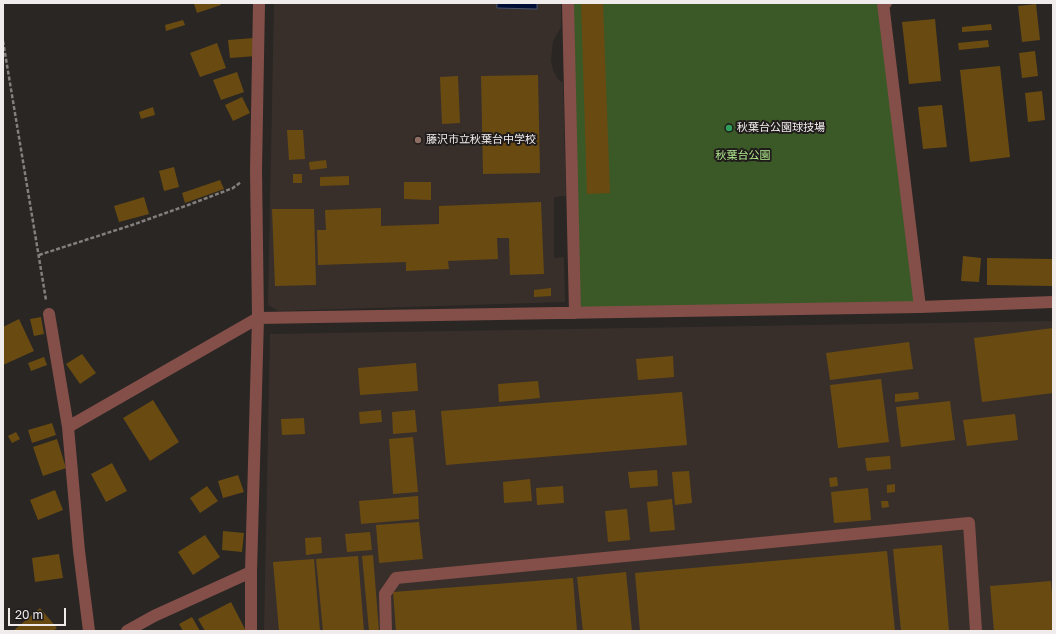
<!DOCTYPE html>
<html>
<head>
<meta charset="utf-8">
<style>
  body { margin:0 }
  #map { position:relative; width:1056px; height:634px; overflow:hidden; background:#292624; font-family:"Golos Text",sans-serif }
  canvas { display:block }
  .frame { position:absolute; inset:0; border:4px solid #efeceb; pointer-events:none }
  .scale { position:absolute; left:8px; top:608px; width:58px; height:18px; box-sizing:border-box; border:2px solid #efeceb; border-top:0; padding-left:5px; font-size:12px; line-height:14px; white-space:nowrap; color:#efeceb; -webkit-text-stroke:3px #201c1b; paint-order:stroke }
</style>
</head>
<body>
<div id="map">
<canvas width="1056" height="634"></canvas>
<div class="frame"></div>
<div class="scale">20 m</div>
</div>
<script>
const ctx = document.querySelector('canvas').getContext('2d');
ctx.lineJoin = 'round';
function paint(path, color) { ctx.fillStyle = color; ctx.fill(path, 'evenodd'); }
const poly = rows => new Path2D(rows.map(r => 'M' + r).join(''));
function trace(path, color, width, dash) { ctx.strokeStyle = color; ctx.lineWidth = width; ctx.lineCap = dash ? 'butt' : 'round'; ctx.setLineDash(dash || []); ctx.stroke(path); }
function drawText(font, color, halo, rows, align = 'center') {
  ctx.font = font + ' "Golos Text","Noto Sans JP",sans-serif'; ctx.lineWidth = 4; ctx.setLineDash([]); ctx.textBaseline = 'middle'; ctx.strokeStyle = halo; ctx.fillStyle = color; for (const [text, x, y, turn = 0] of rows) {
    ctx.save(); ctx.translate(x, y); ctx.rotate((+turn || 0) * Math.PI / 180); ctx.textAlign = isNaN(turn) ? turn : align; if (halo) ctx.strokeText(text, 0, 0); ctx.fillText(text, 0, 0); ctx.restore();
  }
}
const built = poly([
  [274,3,561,3,561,27,553,41,551,60,553,70,557,78,563,83,566,196,554,197,554,258,564,257,565,302,278,311,268,305],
  [1053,321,1053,631,264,631,270,334]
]);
const green = poly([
  [563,3,886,3,920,307,575,313]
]);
const water = poly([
  [497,3,537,3,537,9,497,8,497,3]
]);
const building = poly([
  [198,3,220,3,221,5,197,13,194,4],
  [581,3,603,3,610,193,587,194],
  [1036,4,1040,40,1022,42,1018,6],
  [935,19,941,81,909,84,902,22],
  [183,20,185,25,166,31,165,25],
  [991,24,992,30,962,32,962,27],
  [254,38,256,56,230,58,228,40],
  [988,40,989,47,959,50,958,43],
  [217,43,226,68,200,77,190,53],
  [1035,51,1038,76,1022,78,1019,53],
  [1000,66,1010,157,970,162,960,70],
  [237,72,244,92,221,100,213,80],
  [538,75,540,173,483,174,481,76],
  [458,76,460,123,442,124,440,77],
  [1042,91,1045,120,1028,122,1025,93],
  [242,97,250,113,233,121,225,105],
  [942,105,947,147,923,149,918,107],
  [153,107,155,115,141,119,139,112],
  [287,130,303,130,305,159,289,160],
  [326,160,327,168,310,170,309,162],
  [174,167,179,187,164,191,159,171],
  [293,174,302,174,302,183,293,183],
  [349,176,349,185,320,186,320,177],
  [220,180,224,189,185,203,182,193],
  [404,182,431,182,431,200,404,199],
  [144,197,149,214,119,222,114,206],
  [541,202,544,274,510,275,509,238,497,238,498,259,448,261,449,269,406,271,406,262,318,265,317,230,326,230,325,210,381,208,381,226,439,224,439,206],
  [272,209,314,209,316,285,275,286],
  [963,256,981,258,979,282,961,281],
  [987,258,1053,259,1053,286,987,285],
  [551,288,551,296,534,297,534,290],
  [41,317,44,334,34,336,30,319],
  [19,319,34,351,3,365,3,327],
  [1053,328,1053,393,982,402,974,338],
  [909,342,913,369,830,380,826,353],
  [82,354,96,373,80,384,66,364],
  [673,356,674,377,638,380,636,359],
  [44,357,47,365,31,371,28,363],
  [416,363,418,391,360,395,358,368],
  [881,379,889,442,838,448,830,385],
  [538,381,540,398,499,402,498,384],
  [682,392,687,445,446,465,441,411],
  [918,392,919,399,895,402,895,394],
  [153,400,179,442,150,461,123,418],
  [950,401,955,440,901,447,896,407],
  [381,410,382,422,360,424,359,412],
  [415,410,417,432,393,434,392,412],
  [1015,414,1018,440,967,446,963,420],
  [304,418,305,434,282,435,281,419],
  [52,423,56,435,32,443,28,430],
  [16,432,20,439,12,443,8,436],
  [413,437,418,492,393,494,389,439],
  [57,439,66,468,43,476,33,447],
  [890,456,891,469,867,471,865,458],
  [112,463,127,491,106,502,91,474],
  [657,470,658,486,630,488,628,472],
  [689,471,692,503,675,505,672,472],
  [238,475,244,492,223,498,218,481],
  [837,477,838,486,830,487,829,478],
  [530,479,532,501,504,503,503,482],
  [895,484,895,492,887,493,887,485],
  [207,486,218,501,200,513,190,498],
  [563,486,564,503,537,505,536,488],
  [868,488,871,520,834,523,831,492],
  [55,490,63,510,38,520,30,500],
  [418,496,419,519,361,524,359,501],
  [672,499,675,530,650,532,647,502],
  [881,501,888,501,889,507,882,508],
  [627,509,630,540,608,542,605,511],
  [419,522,423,559,379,563,376,525],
  [223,531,244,533,242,552,222,550],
  [370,532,372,550,347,552,345,534],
  [205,535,220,557,193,575,178,552],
  [321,537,322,553,306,555,305,538],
  [942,545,949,631,901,631,893,549],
  [887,551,895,631,640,631,635,573],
  [59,554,63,578,35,582,32,558],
  [373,555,379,631,369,631,362,556],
  [358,556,364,631,323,631,316,559],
  [314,559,320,631,279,631,273,562],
  [626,572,632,631,583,631,577,577],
  [573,578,577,631,396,631,393,592],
  [1051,581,1053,608,1053,631,994,631,990,586],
  [231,602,246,631,205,631,198,619],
  [40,608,57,628,53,631,13,631],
  [192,617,200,631,183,631,179,624]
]);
const path = poly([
  [3,41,46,300],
  [39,255,132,225,191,204,233,188,241,182]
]);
const minor = poly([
  [568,3,575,313],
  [886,3,883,3,920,307],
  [49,314,68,427,79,551,89,631],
  [68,427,258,318,920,307,1053,302],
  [127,631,154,616,251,572],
  [251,631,251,572,258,318,256,170,259,3],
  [386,631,385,594,396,578,969,523,976,631]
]);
const markers = [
  [729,128,4,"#2e9e5b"],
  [418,140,4,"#8d6e63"]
];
const poiNames = [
  ["秋葉台公園球技場",737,128],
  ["藤沢市立秋葉台中学校",426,140]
];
const parkNames = [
  ["秋葉台公園",743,156]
];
paint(built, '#382f2b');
paint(green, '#3b5827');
paint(water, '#000e35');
trace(water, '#48516c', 1);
paint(building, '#694b12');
trace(path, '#827f7d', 2.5, [4, 2]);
trace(minor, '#844f49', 12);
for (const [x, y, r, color] of markers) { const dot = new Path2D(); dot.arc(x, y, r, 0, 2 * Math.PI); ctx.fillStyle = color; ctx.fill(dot); trace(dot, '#201c1b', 1.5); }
drawText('11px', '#efeceb', '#201c1b', poiNames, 'left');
drawText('11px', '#aee68c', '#201c1b', parkNames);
</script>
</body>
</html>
